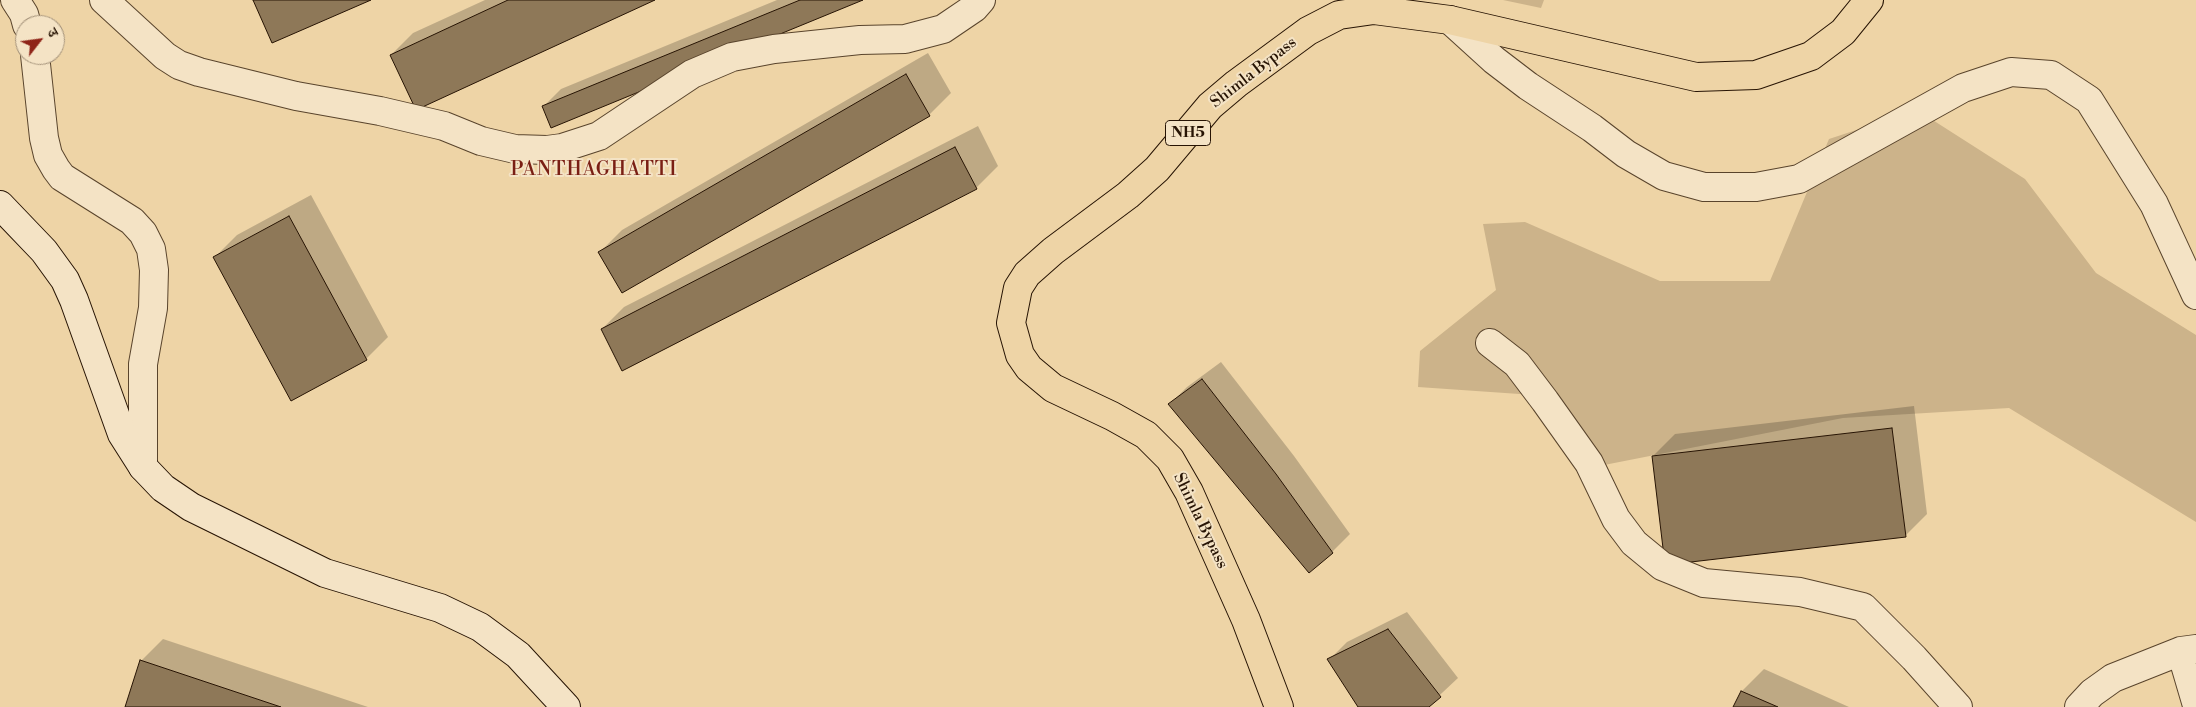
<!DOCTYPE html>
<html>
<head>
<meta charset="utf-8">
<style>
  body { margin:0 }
  #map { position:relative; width:2196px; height:707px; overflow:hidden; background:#eed4a6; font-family:"Libre Bodoni","Noto Serif Devanagari",serif }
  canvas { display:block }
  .north { position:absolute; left:15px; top:15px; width:50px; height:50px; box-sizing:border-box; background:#f4e3c5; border:1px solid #a29078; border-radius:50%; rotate:60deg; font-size:14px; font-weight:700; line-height:20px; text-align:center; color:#271404 }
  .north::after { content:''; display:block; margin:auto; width:18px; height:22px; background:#8f2418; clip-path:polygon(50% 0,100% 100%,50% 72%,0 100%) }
</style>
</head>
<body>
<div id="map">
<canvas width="2196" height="707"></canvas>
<div class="north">उ</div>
</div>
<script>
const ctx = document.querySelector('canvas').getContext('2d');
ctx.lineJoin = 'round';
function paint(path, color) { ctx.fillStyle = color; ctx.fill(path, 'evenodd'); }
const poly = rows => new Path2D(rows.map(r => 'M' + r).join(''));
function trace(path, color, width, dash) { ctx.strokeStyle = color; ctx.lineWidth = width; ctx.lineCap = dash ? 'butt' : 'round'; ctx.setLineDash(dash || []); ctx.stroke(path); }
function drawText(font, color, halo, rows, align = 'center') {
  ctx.font = font + ' "Libre Bodoni",serif'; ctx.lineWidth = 4; ctx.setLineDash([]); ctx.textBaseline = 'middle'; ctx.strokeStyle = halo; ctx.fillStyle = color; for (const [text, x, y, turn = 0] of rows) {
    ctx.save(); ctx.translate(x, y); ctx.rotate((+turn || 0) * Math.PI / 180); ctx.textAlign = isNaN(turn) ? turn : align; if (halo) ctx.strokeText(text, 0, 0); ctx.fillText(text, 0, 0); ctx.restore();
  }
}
const green = poly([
  [1503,0,1544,0,1541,8],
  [1917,110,2025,179,2096,273,2196,335,2196,522,2009,408,1843,418,1599,466,1534,395,1418,387,1420,351,1496,290,1483,224,1525,222,1660,281,1770,281,1829,139]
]);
const shadow = poly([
  [485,0,652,0,391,55,413,33],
  [777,0,860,0,543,107,561,89],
  [928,53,951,93,929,115,600,252,622,230],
  [978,126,998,166,976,188,623,369,602,329,624,307],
  [311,195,388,337,366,359,215,257,237,235],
  [1221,362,1294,456,1350,534,1332,552,1170,404,1187,387],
  [1914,406,1927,514,1905,536,1653,456,1675,434],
  [1407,612,1458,678,1427,707,1360,707,1329,660,1347,642],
  [163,639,368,707,126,707,141,661],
  [1764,669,1849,707,1735,707,1742,691]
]);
const building = poly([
  [253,0,371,0,272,43,253,0],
  [508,0,655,0,416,110,390,55,508,0],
  [800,0,863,0,551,128,542,106,800,0],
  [906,74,930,116,622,293,598,252,906,74],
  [955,147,977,189,622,371,601,329,955,147],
  [289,216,367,360,291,401,213,257,289,216],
  [1202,379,1276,474,1333,553,1309,573,1168,404,1202,379],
  [1892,428,1906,537,1665,565,1652,456,1892,428],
  [1388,629,1441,697,1429,707,1358,707,1327,659,1388,629],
  [140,660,281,707,125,707,140,660],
  [1741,691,1778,707,1733,707,1741,691]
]);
const minor = poly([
  [15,0,24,14,27,25],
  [104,0,165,56,179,65,199,72,296,96,380,111,444,126,481,141,515,149,547,150,562,148,599,136,692,74,732,57,774,49,860,40,905,39,943,29,974,8,981,0],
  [35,55,44,138,48,155,56,169,62,177,132,221,143,233,151,249,154,270,153,308,143,364,143,467],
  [1490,343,1517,364,1545,401,1589,463,1616,519,1634,543,1662,566,1704,583,1800,592,1863,607,1914,658,1958,707],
  [2181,651,2196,702],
  [2079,707,2092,693,2113,678,2181,651,2196,649]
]);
const tertiary = poly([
  [1450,20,1494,60,1528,86,1592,128,1626,154,1664,176,1704,187,1756,187,1799,179,1963,88,2011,72,2051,75,2089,100,2154,204,2196,295]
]);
const secondary = poly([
  [0,205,44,251,65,280,74,300,122,434,143,467,163,488,191,507,325,573,440,608,480,627,518,655,566,707]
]);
const trunk = poly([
  [1279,707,1246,620,1189,492,1170,459,1146,435,1112,416,1053,388,1029,368,1020,355,1011,323,1018,288,1027,274,1053,251,1128,195,1157,169,1210,106,1236,84,1308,31,1339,15,1374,10,1450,20,1696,77,1756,75,1811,56,1843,32,1869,0]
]);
const shields = [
  [1188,133,45]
];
const shieldNames = [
  ["NH5",1188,133]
];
const streetNames = [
  ["Shimla Bypass",1254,73,-38],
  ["Shimla Bypass",1200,521,64]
];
const quarterNames = [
  ["PANTHAGHATTI",594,170]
];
paint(green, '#ccb38a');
paint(shadow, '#0003');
paint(building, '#8e7858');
trace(building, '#271404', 1);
trace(minor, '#59442c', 30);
trace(tertiary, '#59442c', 30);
trace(secondary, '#271404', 30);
trace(trunk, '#271404', 30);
trace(minor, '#f4e3c5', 28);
trace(tertiary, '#f4e3c5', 28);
trace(secondary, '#f4e3c5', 28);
trace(trunk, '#eed4a6', 28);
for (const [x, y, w] of shields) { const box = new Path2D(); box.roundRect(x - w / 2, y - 12.5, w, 25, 4); ctx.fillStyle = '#f4e3c5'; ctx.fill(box); trace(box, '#271404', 1); }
drawText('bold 15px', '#271404', null, shieldNames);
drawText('16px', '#271404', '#f4e3c5', streetNames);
ctx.letterSpacing = '1px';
drawText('19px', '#7a1f14', '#f4e3c5', quarterNames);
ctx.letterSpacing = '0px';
</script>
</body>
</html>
